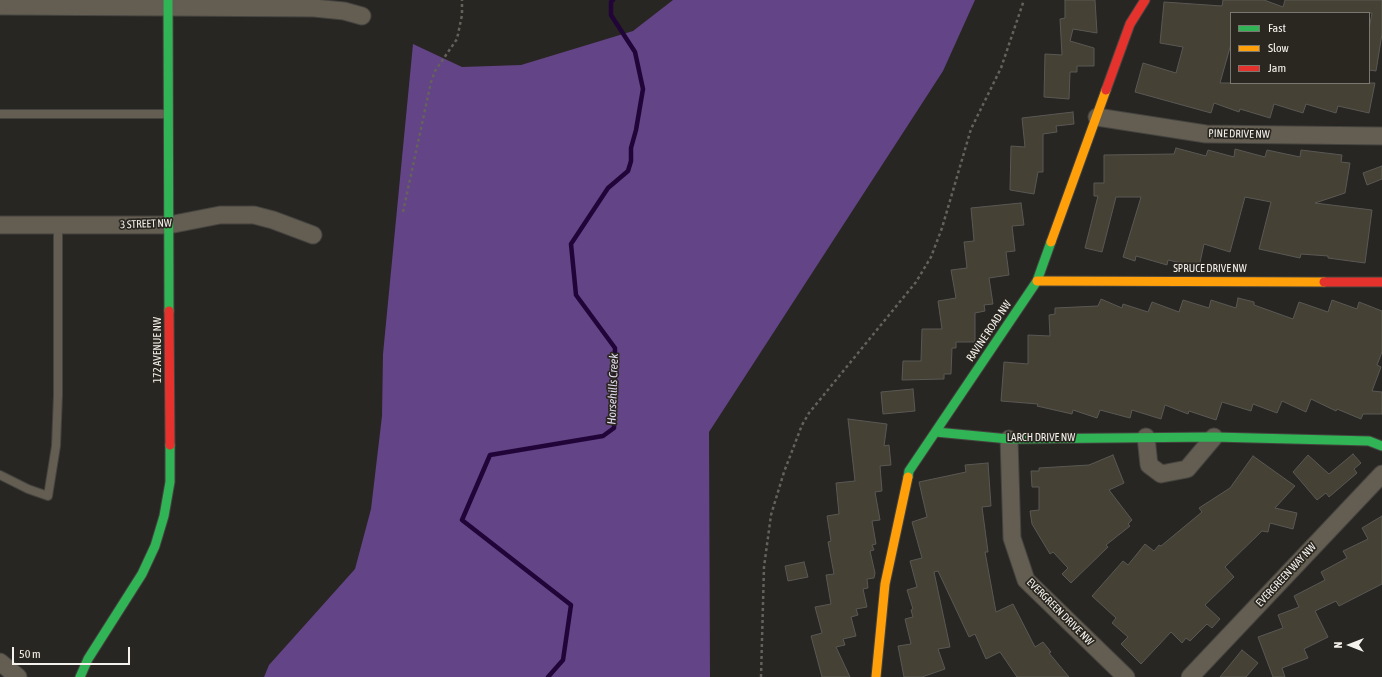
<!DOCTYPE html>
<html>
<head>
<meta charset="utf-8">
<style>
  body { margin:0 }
  #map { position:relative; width:1382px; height:677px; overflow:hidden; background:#282622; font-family:"Asap Condensed",sans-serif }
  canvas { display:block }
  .legend { position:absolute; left:1230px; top:12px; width:140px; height:72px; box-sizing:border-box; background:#2a2720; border:1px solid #7b7872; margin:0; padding:5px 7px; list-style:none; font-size:12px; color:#f5f2ee }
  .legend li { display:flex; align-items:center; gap:8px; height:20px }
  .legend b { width:20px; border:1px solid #7b7872 }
  .north { position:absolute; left:1330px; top:625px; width:40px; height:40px; -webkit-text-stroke:3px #2a2720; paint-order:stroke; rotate:270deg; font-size:11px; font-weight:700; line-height:16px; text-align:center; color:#f5f2ee }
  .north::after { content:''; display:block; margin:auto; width:14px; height:18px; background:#f5f2ee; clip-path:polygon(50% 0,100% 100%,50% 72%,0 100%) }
  .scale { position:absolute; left:12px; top:647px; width:118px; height:18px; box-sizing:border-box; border:2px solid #f5f2ee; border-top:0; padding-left:5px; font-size:12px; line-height:14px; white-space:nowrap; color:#f5f2ee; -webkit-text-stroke:3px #2a2720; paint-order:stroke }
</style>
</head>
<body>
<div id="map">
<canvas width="1382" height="677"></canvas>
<ul class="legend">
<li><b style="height:5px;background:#30b455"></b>Fast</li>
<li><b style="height:5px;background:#ff9f0a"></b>Slow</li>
<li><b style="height:5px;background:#e5322d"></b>Jam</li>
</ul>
<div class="north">N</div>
<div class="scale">50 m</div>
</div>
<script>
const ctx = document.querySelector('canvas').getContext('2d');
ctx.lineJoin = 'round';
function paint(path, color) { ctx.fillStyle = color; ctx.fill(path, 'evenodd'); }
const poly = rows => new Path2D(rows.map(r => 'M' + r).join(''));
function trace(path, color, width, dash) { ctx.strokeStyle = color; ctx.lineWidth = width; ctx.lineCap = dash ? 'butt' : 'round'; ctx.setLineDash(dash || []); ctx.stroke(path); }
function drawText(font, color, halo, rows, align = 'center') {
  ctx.font = font + ' "Asap Condensed",sans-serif'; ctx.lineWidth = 3.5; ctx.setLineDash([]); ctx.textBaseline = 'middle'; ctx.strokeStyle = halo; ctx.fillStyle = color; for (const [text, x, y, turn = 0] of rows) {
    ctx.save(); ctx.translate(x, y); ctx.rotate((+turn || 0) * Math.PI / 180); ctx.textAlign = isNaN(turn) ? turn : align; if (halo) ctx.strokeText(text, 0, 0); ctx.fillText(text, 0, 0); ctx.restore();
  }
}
const forest = poly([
  [673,0,975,0,943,71,709,432,710,677,264,677,269,665,355,569,371,509,382,416,383,354,413,44,462,67,521,65,633,31]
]);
const stream = poly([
  [548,677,563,660,571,605,462,520,490,455,603,436,614,428,615,348,576,295,571,244,608,188,628,171,631,161,631,148,636,130,643,89,635,52,611,15,611,2,613,0]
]);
const building = poly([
  [1065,0,1095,0,1097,33,1073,29,1070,41,1094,48,1094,66,1077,66,1077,72,1070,72,1069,99,1044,97,1045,54,1062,55,1060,19,1065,18,1065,0],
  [1223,0,1264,0,1283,7,1285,0,1382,0,1382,34,1376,71,1369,70,1369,29,1372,13,1231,13,1231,44,1220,83,1375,83,1369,113,1338,106,1336,113,1306,104,1303,113,1274,104,1270,118,1240,109,1239,112,1214,103,1211,113,1135,92,1143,63,1176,73,1183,47,1160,43,1164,2,1222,6,1223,0],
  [1073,112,1074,124,1056,126,1057,132,1043,134,1043,172,1038,172,1034,194,1010,190,1011,146,1025,147,1022,118,1073,112],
  [1176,148,1206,156,1208,150,1234,157,1235,149,1265,157,1267,150,1300,157,1301,150,1342,155,1341,162,1350,163,1345,193,1315,203,1372,210,1365,263,1328,258,1328,256,1301,254,1300,258,1259,249,1271,202,1245,197,1230,252,1204,244,1199,267,1168,260,1167,265,1136,256,1135,261,1123,257,1141,197,1116,197,1102,252,1085,248,1098,196,1094,196,1094,183,1104,183,1104,155,1174,154,1176,148],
  [1382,166,1382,179,1367,185,1363,173,1382,166],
  [1021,203,1024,225,1012,226,1015,251,1006,252,1009,275,989,278,993,304,984,305,985,311,975,313,975,342,956,342,956,348,952,348,951,374,944,374,944,379,902,380,903,361,921,361,922,329,942,329,938,301,956,298,951,270,967,268,964,242,974,241,971,208,1021,203],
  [1238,298,1254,302,1254,305,1293,319,1299,302,1328,312,1332,300,1357,309,1359,302,1382,311,1382,352,1377,365,1381,367,1372,391,1382,392,1382,414,1363,414,1361,419,1337,409,1336,411,1311,399,1306,412,1282,401,1277,413,1253,404,1251,411,1222,402,1216,420,1189,411,1188,414,1165,405,1161,419,1132,410,1130,418,1100,410,1097,418,1073,410,1072,414,1037,406,1038,404,1001,401,1004,362,1028,364,1028,335,1050,336,1049,315,1055,314,1055,308,1098,306,1101,299,1122,308,1123,304,1148,312,1152,302,1179,312,1183,300,1209,308,1211,300,1236,308,1238,298],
  [913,389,915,411,883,414,881,392,913,389],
  [848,419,887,424,884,446,889,445,891,465,880,466,882,491,875,492,880,520,872,521,876,544,872,545,874,550,870,551,875,573,874,578,867,579,868,588,863,589,867,607,856,609,858,615,851,617,856,636,843,639,845,645,836,647,850,677,822,677,811,636,822,633,815,607,831,604,826,575,834,574,828,542,831,541,827,516,839,514,836,483,855,481,848,419],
  [1353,454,1361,463,1354,469,1357,473,1329,497,1326,493,1317,500,1293,472,1308,455,1329,474,1353,454],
  [1113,455,1124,483,1109,490,1132,520,1128,524,1130,526,1106,545,1108,547,1071,583,1062,574,1068,568,1053,552,1050,554,1032,524,1030,511,1039,510,1039,487,1032,487,1031,471,1039,471,1039,468,1089,465,1113,455],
  [1253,456,1295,486,1275,508,1297,513,1293,529,1270,523,1268,532,1262,531,1225,567,1234,577,1205,605,1220,619,1212,628,1207,624,1190,641,1186,638,1182,643,1171,632,1141,664,1121,644,1128,637,1112,623,1116,618,1092,596,1123,561,1128,565,1145,544,1154,551,1159,545,1161,546,1202,512,1199,508,1230,488,1253,456],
  [988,463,991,506,982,507,988,552,985,552,996,612,1013,604,1035,647,1043,642,1051,652,1049,653,1069,677,1017,677,1000,652,986,659,975,634,969,637,938,571,934,572,950,647,938,649,945,669,922,677,904,677,898,646,911,644,905,619,913,617,911,610,913,609,907,590,917,587,910,561,922,558,912,522,927,517,919,482,966,472,965,465,988,463],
  [1382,516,1382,584,1339,606,1336,601,1315,611,1328,637,1304,649,1308,658,1282,668,1285,677,1273,677,1258,637,1283,628,1278,615,1299,607,1294,596,1325,580,1321,572,1347,558,1343,551,1368,539,1362,528,1382,516],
  [804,562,808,577,788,581,785,566,804,562],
  [1242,650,1258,663,1246,677,1220,677,1242,650]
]);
const path = poly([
  [403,212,431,82,435,71,457,39,462,15,462,0],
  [761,677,764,567,771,515,784,472,802,425,809,413,916,282,931,257,942,228,971,129,1001,68,1024,0]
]);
const lane = poly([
  [0,114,168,114],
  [0,475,28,489,48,496,56,446,58,395,58,225]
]);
const street = poly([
  [0,6,314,8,344,11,362,16],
  [1097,117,1206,134,1382,136],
  [0,225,169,225,220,215,254,215,273,220,313,235],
  [1146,437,1149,465,1161,474,1187,469,1214,437],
  [1009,439,1012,538,1026,580,1126,677],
  [0,662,18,677],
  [1190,677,1382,474]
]);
const fast = poly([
  [168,0,169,311],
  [936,432,1009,439,1214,437,1369,441,1382,446],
  [908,477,909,471,1037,281,1051,242],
  [80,677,88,659,142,574,155,546,164,516,170,482,170,445]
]);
const slow = poly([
  [1051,242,1106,90],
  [1037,281,1324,282],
  [876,677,885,584,908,477]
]);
const jam = poly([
  [1106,90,1130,24,1145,0],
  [1324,282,1382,282],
  [169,311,170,445]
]);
const streetNames = [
  ["PINE DRIVE NW",1239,134,1],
  ["3 STREET NW",146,224,-2],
  ["SPRUCE DRIVE NW",1210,269],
  ["RAVINE ROAD NW",989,331,-56],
  ["172 AVENUE NW",158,350,-90],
  ["LARCH DRIVE NW",1041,438],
  ["EVERGREEN WAY NW",1286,575,-47],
  ["EVERGREEN DRIVE NW",1060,612,45]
];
const waterNames = [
  ["Horsehills Creek",613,389,-88]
];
paint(forest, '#634487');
trace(stream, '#210538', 4.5);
paint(building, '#464135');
trace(building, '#595854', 1);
trace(lane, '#44433f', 10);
trace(street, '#44433f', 19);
trace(fast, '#44433f', 11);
trace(slow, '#44433f', 11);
trace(jam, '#44433f', 11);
trace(path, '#64625a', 2.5, [3, 3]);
trace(lane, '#635d52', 8);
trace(street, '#635d52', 17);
trace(fast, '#30b455', 9);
trace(slow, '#ff9f0a', 9);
trace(jam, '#e5322d', 9);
drawText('11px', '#f5f2ee', '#2a2720', streetNames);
drawText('italic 12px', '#e5dcf2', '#2a2720', waterNames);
</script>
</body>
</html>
